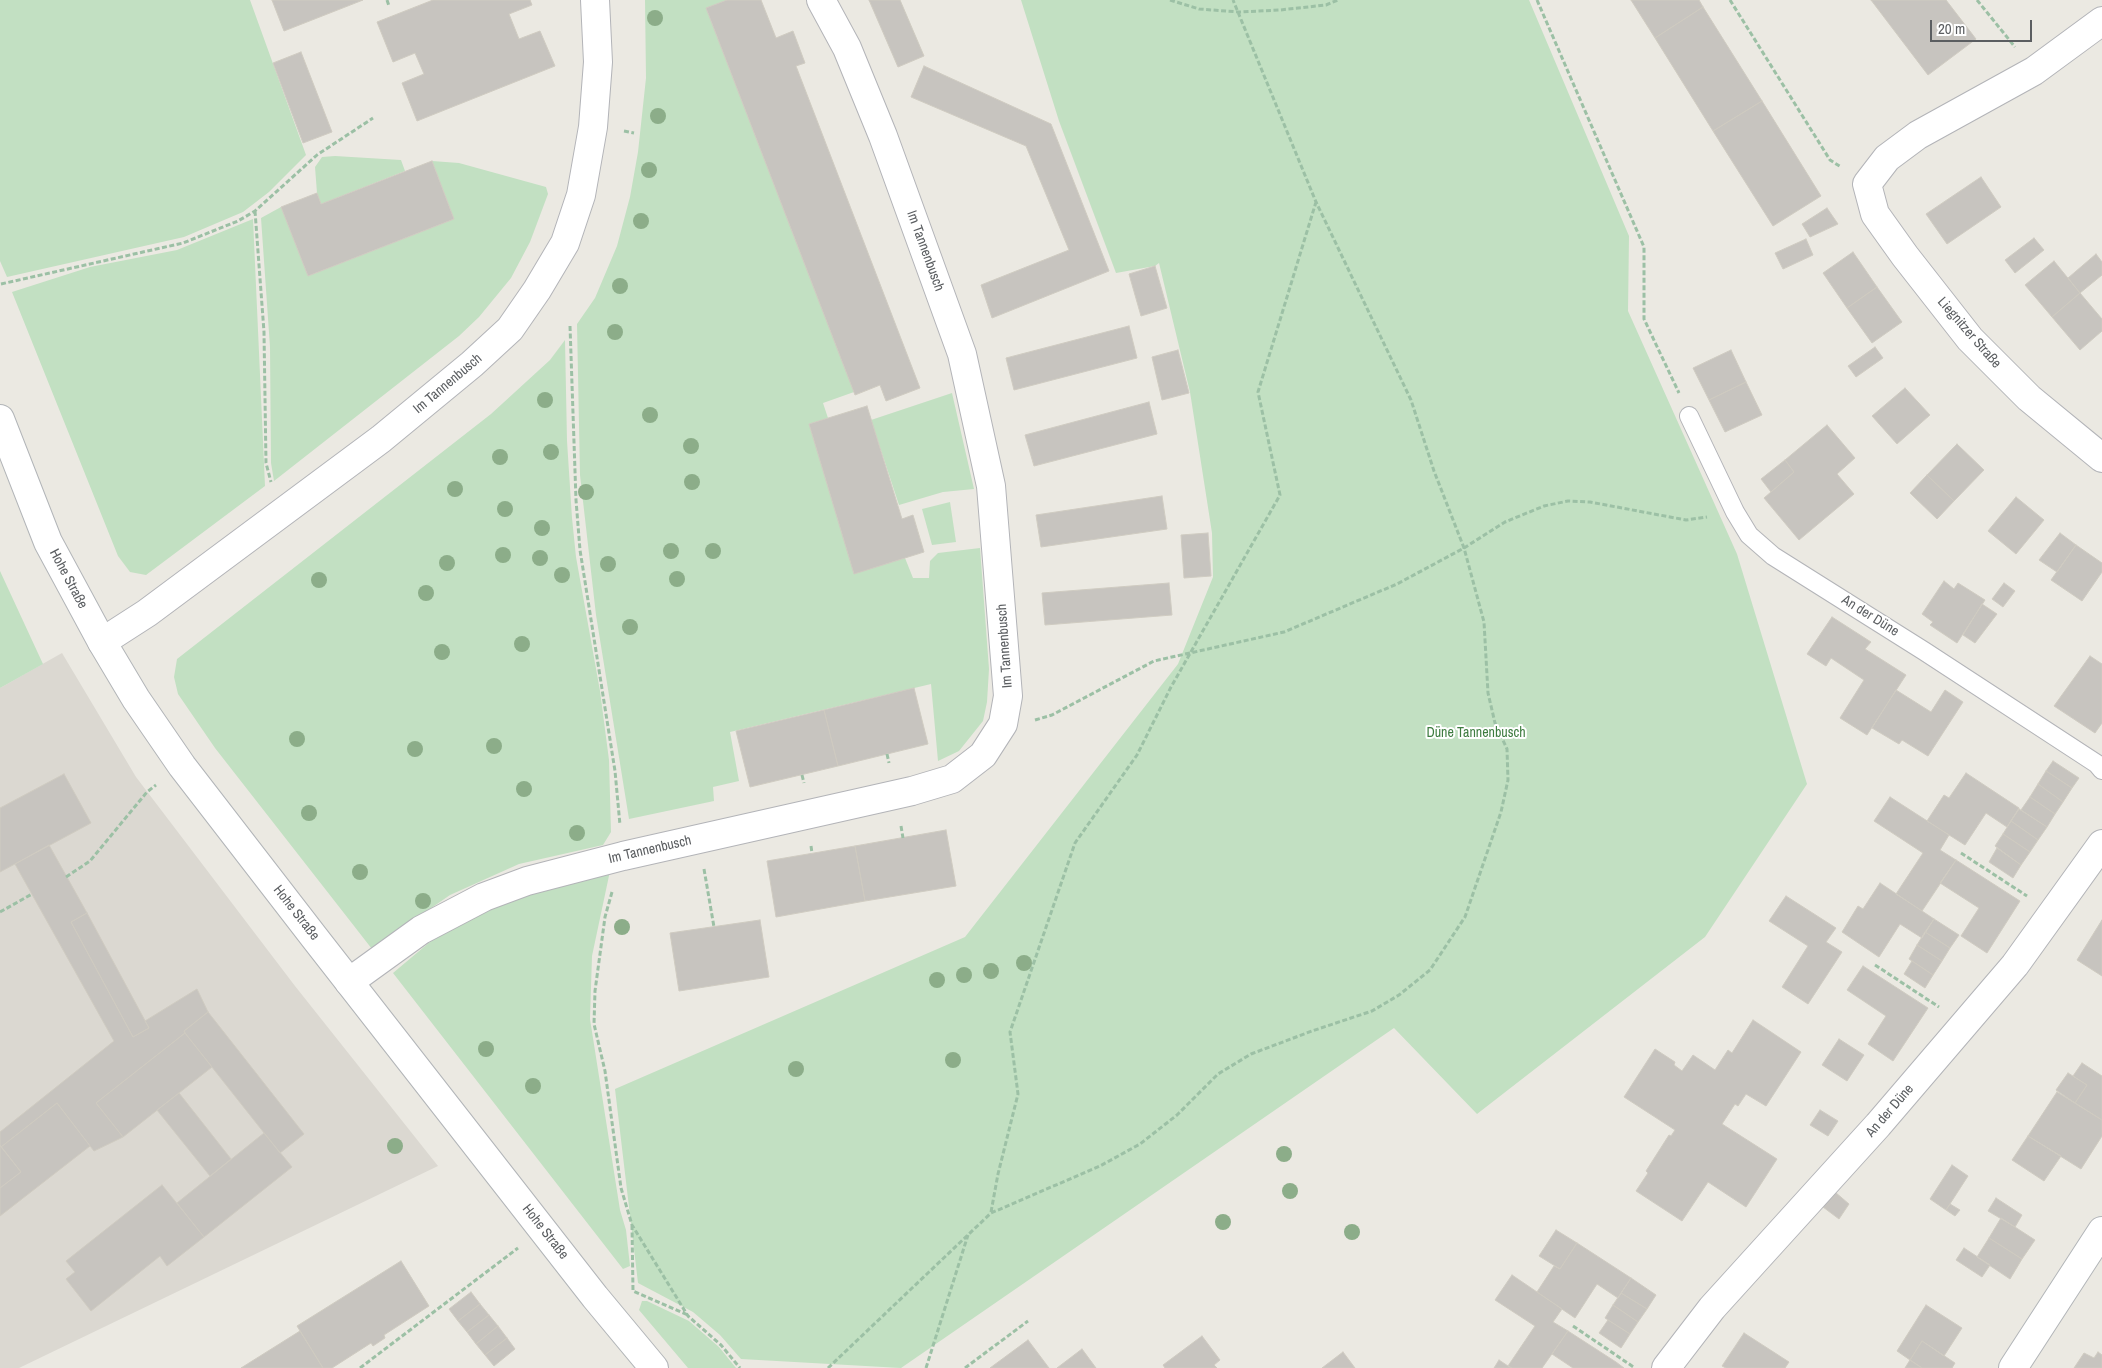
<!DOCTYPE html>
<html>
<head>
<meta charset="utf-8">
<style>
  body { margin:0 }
  #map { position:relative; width:2102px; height:1368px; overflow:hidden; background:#ebe9e2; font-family:"Archivo Narrow",sans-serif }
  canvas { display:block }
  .scale { position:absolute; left:1930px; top:20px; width:102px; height:22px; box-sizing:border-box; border:2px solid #5b5e61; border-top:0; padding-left:6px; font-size:15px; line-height:18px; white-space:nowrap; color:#5b5e61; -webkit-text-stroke:4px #fff; paint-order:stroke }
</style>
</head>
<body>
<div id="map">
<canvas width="2102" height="1368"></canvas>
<div class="scale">20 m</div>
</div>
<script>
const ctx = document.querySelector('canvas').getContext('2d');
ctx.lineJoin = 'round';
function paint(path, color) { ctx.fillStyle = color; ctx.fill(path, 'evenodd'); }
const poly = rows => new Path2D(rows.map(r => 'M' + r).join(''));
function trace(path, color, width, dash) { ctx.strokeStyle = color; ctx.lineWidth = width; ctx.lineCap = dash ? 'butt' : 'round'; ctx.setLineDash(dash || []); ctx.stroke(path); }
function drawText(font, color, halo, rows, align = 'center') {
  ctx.font = font + ' "Archivo Narrow",sans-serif'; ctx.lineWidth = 4; ctx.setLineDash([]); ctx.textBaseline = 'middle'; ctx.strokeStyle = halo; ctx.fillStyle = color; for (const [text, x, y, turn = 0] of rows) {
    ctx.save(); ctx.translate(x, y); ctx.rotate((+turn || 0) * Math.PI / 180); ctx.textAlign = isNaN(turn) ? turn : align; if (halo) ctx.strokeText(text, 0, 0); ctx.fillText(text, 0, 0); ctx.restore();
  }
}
const education = poly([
  [62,653,136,777,295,986,438,1166,19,1368,0,1368,0,688]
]);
const green = poly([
  [0,0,250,0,306,155,269,192,243,212,184,237,7,277,0,261],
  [645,0,727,0,706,8,854,392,823,403,828,418,809,424,854,573,905,558,913,578,929,578,930,561,938,553,980,548,989,669,987,702,983,721,959,751,938,761,931,684,730,732,739,781,713,787,714,801,629,819,596,615,580,475,577,324,595,298,617,246,630,197,638,152,646,78],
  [1021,0,1529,0,1629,236,1628,311,1737,554,1807,784,1705,937,1477,1114,1394,1028,901,1368,741,1359,720,1335,693,1312,638,1283,615,1089,965,937,1178,664,1213,577,1212,533,1190,392,1159,263,1155,266,1116,273,1059,121],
  [335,156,401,160,405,171,321,204,317,193,315,167,322,157],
  [432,161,459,163,546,187,548,194,530,242,511,278,479,317,459,336,274,481,271,463,270,347,261,218,281,207,308,276,454,219],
  [253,219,265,486,146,575,130,572,118,556,12,292,90,267,177,250],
  [565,340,567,441,572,518,576,557,600,691,609,760,611,832,603,845,519,864,450,895,372,949,215,748,178,694,174,677,177,659,491,414,550,360],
  [952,393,974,489,943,492,899,505,871,420],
  [950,502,956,542,932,545,922,509],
  [0,571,43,664,0,688],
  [610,871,592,956,590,1019,620,1210,626,1230,630,1266,623,1269,393,973,437,936,484,907],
  [642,1301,647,1301,689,1321,719,1347,736,1368,688,1368,639,1310]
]);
const building = poly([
  [272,0,363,0,284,31,272,0],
  [433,0,530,0,532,5,509,14,519,39,540,31,555,66,417,121,402,83,424,74,415,53,393,62,377,22,433,0],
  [727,0,761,0,776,38,793,31,805,63,796,66,920,388,886,401,880,385,855,395,706,8,727,0],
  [869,0,900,0,924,56,898,67,869,0],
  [1631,0,1699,0,1703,7,1655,38,1631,0],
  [1871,0,1946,0,1976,39,1928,75,1871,0],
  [1703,7,1762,101,1713,131,1655,38,1703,7],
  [301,52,332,132,303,143,273,63,301,52],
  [924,66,1051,124,1109,271,992,318,981,285,1069,250,1026,146,911,97,924,66],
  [1762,101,1821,196,1773,226,1713,131,1762,101],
  [432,161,454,219,308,276,281,207,317,193,321,204,432,161],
  [1981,177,2001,207,1947,244,1926,214,1981,177],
  [1827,208,1838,224,1810,237,1802,224,1827,208],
  [2034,238,2044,250,2015,273,2005,260,2034,238],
  [1806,239,1813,255,1783,269,1775,253,1806,239],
  [1853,252,1877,287,1847,308,1823,273,1853,252],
  [2096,254,2102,262,2102,275,2080,293,2068,278,2096,254],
  [2054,261,2080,293,2052,317,2025,285,2054,261],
  [1155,266,1167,308,1141,316,1129,274,1155,266],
  [1877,287,1902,322,1872,343,1847,308,1877,287],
  [2080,293,2102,319,2102,331,2080,350,2052,317,2080,293],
  [1129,326,1137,358,1014,390,1006,358,1129,326],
  [1875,347,1883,358,1856,377,1848,366,1875,347],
  [1178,350,1189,393,1162,400,1152,357,1178,350],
  [1731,350,1746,382,1709,400,1693,368,1731,350],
  [1746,382,1762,415,1725,432,1709,400,1746,382],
  [1905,388,1930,415,1897,444,1872,416,1905,388],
  [1149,402,1157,434,1034,466,1025,435,1149,402],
  [867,406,902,519,913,515,924,552,854,574,809,424,867,406],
  [1827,425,1855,458,1837,474,1854,494,1799,540,1764,498,1794,472,1785,460,1827,425],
  [1957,444,1984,470,1954,501,1927,475,1957,444],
  [1785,460,1794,472,1771,492,1761,479,1785,460],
  [1927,475,1954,501,1937,519,1910,493,1927,475],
  [1162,496,1167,529,1041,547,1036,515,1162,496],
  [2016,497,2044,520,2016,554,1988,531,2016,497],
  [1208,533,1211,576,1184,578,1181,535,1208,533],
  [2060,533,2076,545,2057,572,2039,560,2060,533],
  [2076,545,2102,563,2102,572,2082,601,2051,580,2076,545],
  [1944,581,1954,589,1958,583,1985,600,1957,643,1930,625,1933,622,1922,614,1944,581],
  [1169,583,1172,615,1045,625,1042,593,1169,583],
  [2004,583,2015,591,2003,607,1992,599,2004,583],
  [1982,604,1997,614,1975,643,1963,635,1982,604],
  [1832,617,1871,642,1865,649,1906,675,1867,735,1840,718,1864,680,1831,658,1826,666,1807,654,1832,617],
  [2090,656,2102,664,2102,723,2095,733,2054,706,2090,656],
  [914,688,928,744,838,766,824,710,914,688],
  [1896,690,1931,712,1945,690,1963,702,1928,756,1902,740,1899,744,1872,728,1896,690],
  [824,710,838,766,750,787,736,731,824,710],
  [2053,761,2079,778,2072,788,2046,771,2053,761],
  [2046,771,2072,788,2063,802,2038,784,2046,771],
  [1966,773,2019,808,2007,827,1986,813,1965,845,1927,821,1944,795,1949,798,1966,773],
  [64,774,91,823,0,872,0,808,64,774],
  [2038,784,2063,802,2055,814,2030,797,2038,784],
  [1890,797,1949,835,1940,850,1956,860,1922,911,1896,894,1923,853,1874,821,1890,797],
  [2030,797,2055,814,2047,827,2021,810,2030,797],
  [2019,809,2047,827,2038,840,2011,821,2019,809],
  [2011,821,2038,840,2030,852,2003,834,2011,821],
  [946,830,956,886,865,901,855,846,946,830],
  [2003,834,2030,852,2021,865,1995,846,2003,834],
  [49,845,87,913,71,922,133,1037,149,1028,145,1021,197,989,208,1012,184,1031,185,1033,96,1103,123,1137,94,1151,57,1103,1,1147,0,1145,0,1132,114,1041,15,864,49,845],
  [855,846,865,901,776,917,767,861,855,846],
  [1997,848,2021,865,2013,878,1989,862,1997,848],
  [1956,860,2020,901,1987,953,1961,936,1979,908,1940,883,1956,860],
  [1880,883,1934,919,1922,938,1900,924,1879,957,1842,932,1858,906,1863,909,1880,883],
  [1786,896,1836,928,1826,942,1842,952,1808,1004,1782,987,1808,946,1769,921,1786,896],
  [87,913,149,1028,133,1037,71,922,87,913],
  [1934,919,1959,935,1950,948,1925,932,1934,919],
  [760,920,769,977,679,991,670,933,760,920],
  [2102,920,2102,976,2077,960,2102,920],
  [1925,932,1950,948,1942,961,1917,945,1925,932],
  [1917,945,1942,961,1933,975,1909,959,1917,945],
  [1912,961,1933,975,1925,988,1904,974,1912,961],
  [1863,966,1928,1008,1893,1061,1868,1044,1886,1016,1847,990,1863,966],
  [208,1012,304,1134,280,1153,185,1033,184,1031,208,1012],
  [1753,1020,1801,1052,1766,1106,1746,1094,1738,1106,1735,1104,1722,1124,1777,1159,1746,1207,1708,1182,1682,1221,1636,1191,1648,1173,1646,1171,1669,1135,1671,1136,1675,1130,1624,1097,1655,1049,1675,1062,1674,1065,1682,1071,1693,1055,1715,1070,1728,1050,1732,1053,1753,1020],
  [185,1033,212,1067,123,1137,96,1103,185,1033],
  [1839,1039,1864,1055,1847,1081,1822,1065,1839,1039],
  [2082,1063,2102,1076,2102,1120,2075,1103,2087,1085,2073,1076,2082,1063],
  [2068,1073,2087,1085,2075,1103,2056,1090,2068,1073],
  [2057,1092,2102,1120,2102,1136,2081,1169,2028,1136,2057,1092],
  [179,1093,231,1159,210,1176,157,1110,179,1093],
  [57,1103,90,1146,0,1216,0,1188,21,1172,1,1147,57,1103],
  [1820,1110,1838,1121,1828,1136,1810,1125,1820,1110],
  [264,1133,292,1167,204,1237,177,1203,264,1133],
  [2028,1136,2061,1156,2044,1181,2012,1160,2028,1136],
  [0,1145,21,1172,0,1188,0,1145],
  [1952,1165,1968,1176,1946,1210,1930,1199,1952,1165],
  [162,1185,204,1237,167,1266,160,1256,91,1311,66,1279,75,1272,66,1261,162,1185],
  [1835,1192,1849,1204,1839,1219,1823,1207,1835,1192],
  [1996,1198,2022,1215,2015,1227,1988,1211,1996,1198],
  [1950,1204,1960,1210,1955,1216,1946,1210,1950,1204],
  [2001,1218,2035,1240,2022,1259,1989,1238,2001,1218],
  [1556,1230,1577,1243,1560,1269,1539,1256,1556,1230],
  [1989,1238,2022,1259,2010,1279,1977,1257,1989,1238],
  [1577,1243,1631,1278,1618,1298,1597,1284,1575,1318,1537,1292,1554,1266,1560,1269,1577,1243],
  [1964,1248,1990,1265,1982,1277,1956,1260,1964,1248],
  [401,1261,429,1306,384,1335,385,1338,373,1346,371,1343,332,1368,323,1368,297,1326,401,1261],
  [1512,1275,1562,1309,1553,1322,1568,1331,1542,1368,1512,1368,1508,1366,1535,1326,1495,1300,1512,1275],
  [1631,1278,1656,1295,1647,1309,1621,1293,1631,1278],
  [471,1292,480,1304,458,1321,449,1309,471,1292],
  [1621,1293,1647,1309,1638,1322,1613,1305,1621,1293],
  [480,1304,489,1315,467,1332,458,1321,480,1304],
  [1613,1305,1638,1322,1630,1334,1605,1318,1613,1305],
  [1926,1305,1962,1328,1944,1356,1922,1341,1910,1360,1897,1351,1926,1305],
  [489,1315,498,1326,476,1344,467,1332,489,1315],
  [1608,1320,1630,1334,1621,1348,1599,1333,1608,1320],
  [498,1326,507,1338,485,1355,476,1344,498,1326],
  [300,1331,323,1368,241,1368,300,1331],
  [1568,1331,1616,1362,1624,1368,1573,1368,1552,1354,1568,1331],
  [1744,1333,1789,1362,1785,1368,1726,1368,1722,1366,1744,1333],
  [1202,1336,1220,1360,1214,1365,1217,1368,1165,1368,1163,1365,1202,1336],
  [507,1338,515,1349,494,1366,485,1355,507,1338],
  [1028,1340,1049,1368,990,1368,1028,1340],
  [1922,1341,1955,1363,1952,1368,1922,1368,1910,1360,1922,1341],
  [1082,1349,1096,1368,1057,1368,1082,1349],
  [1343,1352,1355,1368,1322,1368,1343,1352],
  [2098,1352,2102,1355,2102,1368,2074,1368,2084,1353,2094,1358,2098,1352],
  [1499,1360,1508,1366,1512,1368,1494,1368,1499,1360],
  [1910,1360,1922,1368,1905,1368,1910,1360]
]);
const path = poly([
  [387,0,389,6],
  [1170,0,1199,9,1239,12,1280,10,1326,5,1338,0],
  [1537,0,1644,247,1644,319,1679,393],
  [1730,0,1830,160,1841,167],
  [1977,0,2015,47],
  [624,131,634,133],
  [255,211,264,332,266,463,271,482],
  [1,284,183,243,238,221,255,211,317,155,373,118],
  [570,326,576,500,580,550,615,771,620,825],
  [1035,720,1052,715,1154,661,1284,632,1397,584,1464,548,1505,522,1544,506,1568,501,1590,502,1686,520,1707,517],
  [887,754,889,763],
  [802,775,804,783],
  [901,826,903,838],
  [811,846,812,853],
  [1961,853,2027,896],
  [704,869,714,927],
  [66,877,90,861,147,792,156,785],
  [612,892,605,917,595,991,594,1024,605,1071,621,1188,632,1225,688,1316,721,1345,740,1368],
  [0,912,32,894],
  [1875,965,1939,1007],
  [991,1212,998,1174,1018,1094,1010,1032,1075,843,1137,755,1171,687,1280,495,1258,392,1316,202],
  [632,1225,633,1291,688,1315],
  [1573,1326,1635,1368],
  [360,1368,518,1248],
  [828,1368,991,1213,1100,1166,1140,1144,1177,1115,1218,1074,1251,1054,1312,1031,1372,1011,1399,995,1430,970,1465,917,1501,812,1508,780,1507,749,1495,723,1488,693,1484,622,1464,548,1434,471,1411,400,1316,202,1233,0],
  [926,1368,968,1235],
  [965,1368,1028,1321]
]);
const lane = poly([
  [1689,416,1735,512,1749,535,1773,556,1924,651,2097,764,2102,770]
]);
const street = poly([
  [2102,21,2034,71,1918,135,1887,158,1867,184,1875,214,1905,256,1970,339,2029,398,2102,458],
  [102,642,147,613,381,439,472,364,510,329,537,290,565,243,581,195,593,127,598,62,595,0],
  [349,982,421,930,484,897,527,881,623,856,912,791,952,779,983,755,1003,724,1008,696,991,486,962,354,883,136,847,48,821,0],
  [1666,1368,1712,1308,1878,1125,2015,965,2102,844]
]);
const secondary = poly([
  [0,419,48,542,102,642,136,699,182,766,314,937,595,1297,654,1368],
  [2013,1368,2102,1231]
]);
const trees = [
  [655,18],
  [658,116],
  [649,170],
  [641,221],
  [620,286],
  [615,332],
  [545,400],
  [650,415],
  [691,446],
  [551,452],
  [500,457],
  [692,482],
  [455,489],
  [586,492],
  [505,509],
  [542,528],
  [671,551],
  [713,551],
  [503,555],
  [540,558],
  [447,563],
  [608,564],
  [562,575],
  [677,579],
  [319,580],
  [426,593],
  [630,627],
  [522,644],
  [442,652],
  [297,739],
  [494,746],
  [415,749],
  [524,789],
  [309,813],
  [577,833],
  [360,872],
  [423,901],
  [622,927],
  [1024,963],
  [991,971],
  [964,975],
  [937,980],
  [486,1049],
  [953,1060],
  [796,1069],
  [533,1086],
  [395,1146],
  [1284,1154],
  [1290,1191],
  [1223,1222],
  [1352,1232]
];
const streetNames = [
  ["Im Tannenbusch",925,251,70],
  ["Liegnitzer Straße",1969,333,49],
  ["Im Tannenbusch",448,384,-40],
  ["Hohe Straße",68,579,62],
  ["An der Düne",1870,616,32],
  ["Im Tannenbusch",1005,646,-94],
  ["Im Tannenbusch",650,850,-13],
  ["Hohe Straße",296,913,52],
  ["An der Düne",1890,1111,-49],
  ["Hohe Straße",545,1232,52]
];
const parkNames = [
  ["Düne Tannenbusch",1476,733]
];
paint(education, '#dbd8d1');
paint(green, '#c2e0c2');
paint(building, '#c7c4bf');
trace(building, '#cfcbc1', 1);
trace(lane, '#b3b4b8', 20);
trace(street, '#b3b4b8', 30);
trace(secondary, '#b2b5b8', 30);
trace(path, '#9cc0a5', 3, [5, 2.5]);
trace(lane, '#fff', 18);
trace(street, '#fff', 28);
trace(secondary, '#fff', 28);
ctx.fillStyle = '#8cad89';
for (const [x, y] of trees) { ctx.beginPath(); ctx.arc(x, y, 8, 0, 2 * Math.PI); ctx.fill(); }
drawText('14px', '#5b5e61', '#fff', streetNames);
drawText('14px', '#3e7c40', '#fff', parkNames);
</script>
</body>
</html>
